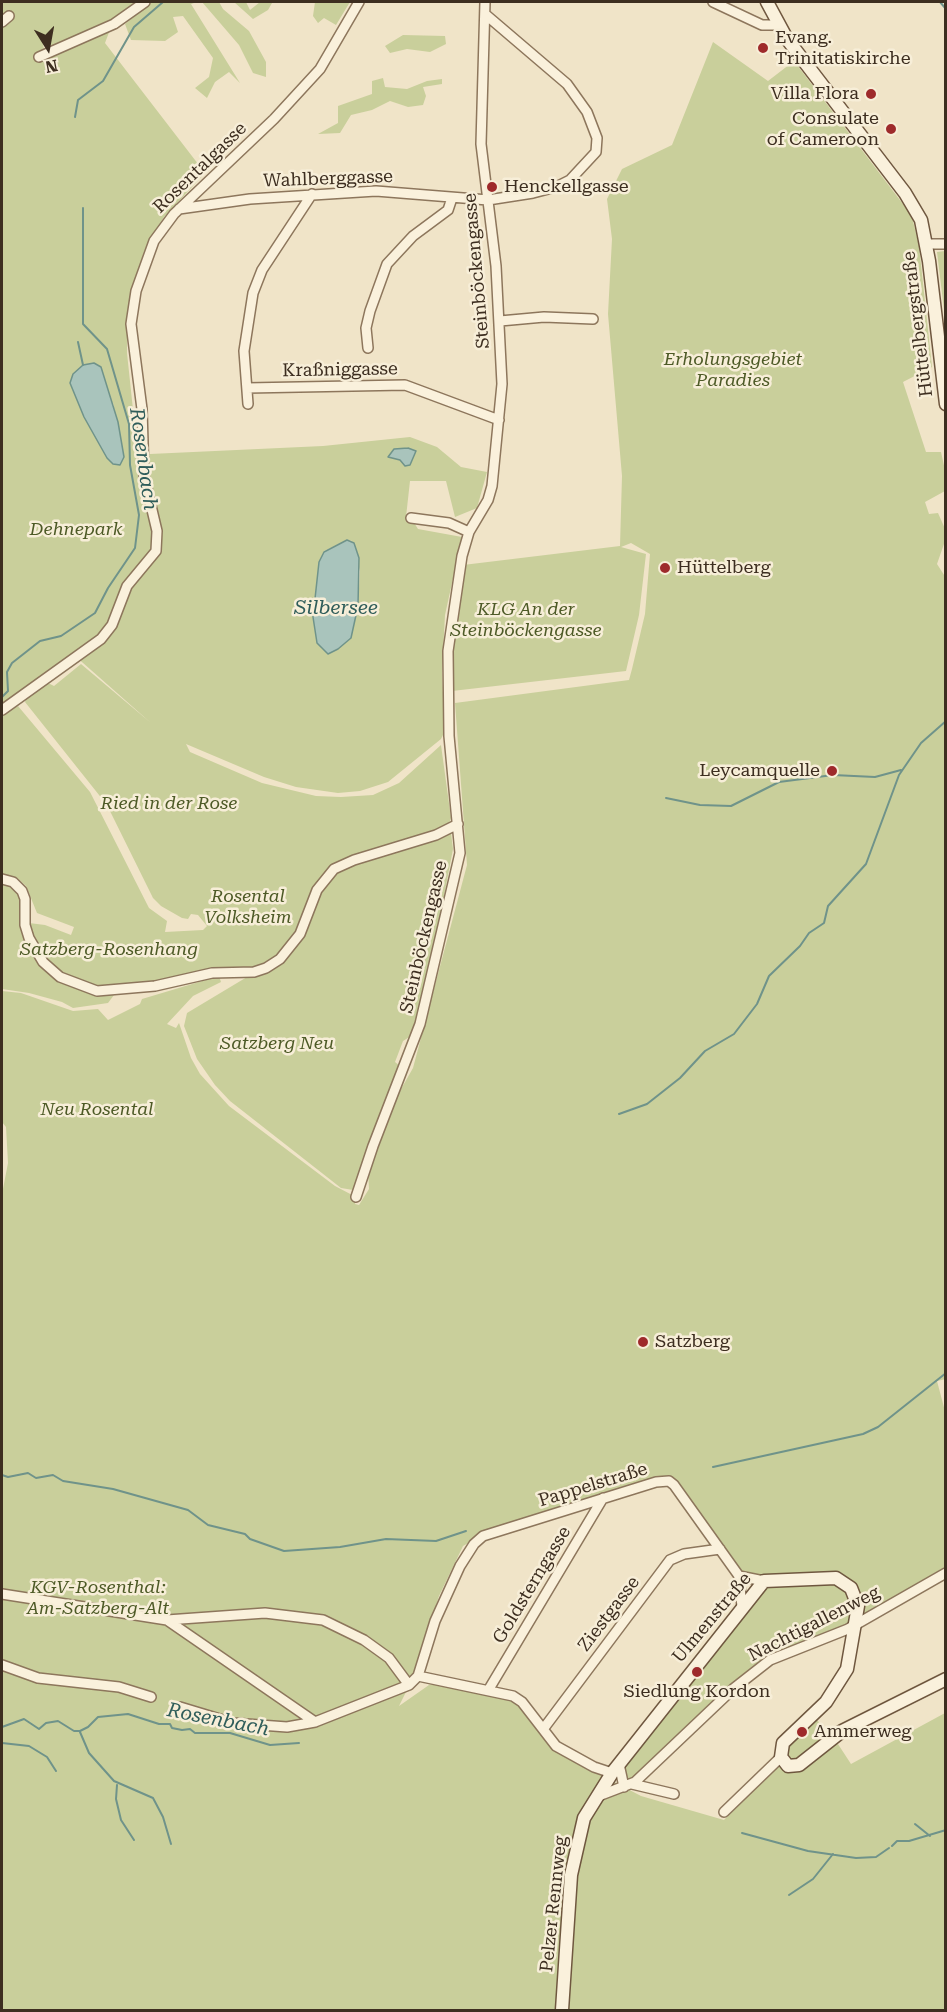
<!DOCTYPE html>
<html>
<head>
<meta charset="utf-8">
<style>
  body { margin:0 }
  #map { position:relative; width:947px; height:2012px; overflow:hidden; background:#f0e4c8; font-family:"Roboto Serif",serif }
  canvas { display:block }
  .frame { position:absolute; inset:0; border:3px solid #3d2e20; pointer-events:none }
  .north { position:absolute; left:18px; top:18px; width:60px; height:60px; -webkit-text-stroke:4px #f7eed8; paint-order:stroke; rotate:169deg; font-size:16px; font-weight:700; line-height:24px; text-align:center; color:#3d2e20 }
  .north::after { content:''; display:block; margin:auto; width:21px; height:27px; background:#3d2e20; clip-path:polygon(50% 0,100% 100%,50% 72%,0 100%) }
</style>
</head>
<body>
<div id="map">
<canvas width="947" height="2012"></canvas>
<div class="frame"></div>
<div class="north">N</div>
</div>
<script>
const ctx = document.querySelector('canvas').getContext('2d');
ctx.lineJoin = 'round';
function paint(path, color) { ctx.fillStyle = color; ctx.fill(path, 'evenodd'); }
const poly = rows => new Path2D(rows.map(r => 'M' + r).join(''));
function trace(path, color, width, dash) { ctx.strokeStyle = color; ctx.lineWidth = width; ctx.lineCap = dash ? 'butt' : 'round'; ctx.setLineDash(dash || []); ctx.stroke(path); }
function drawText(font, color, halo, rows, align = 'center') {
  ctx.font = font + ' "Roboto Serif",serif'; ctx.lineWidth = 5; ctx.setLineDash([]); ctx.textBaseline = 'middle'; ctx.strokeStyle = halo; ctx.fillStyle = color; for (const [text, x, y, turn = 0] of rows) {
    ctx.save(); ctx.translate(x, y); ctx.rotate((+turn || 0) * Math.PI / 180); ctx.textAlign = isNaN(turn) ? turn : align; if (halo) ctx.strokeText(text, 0, 0); ctx.fillText(text, 0, 0); ctx.restore();
  }
}
const green = poly([
  [2,2,140,2,111,21,54,46,47,44,45,36,41,35,44,49,60,49,111,27,105,43,205,173,164,217,144,252,132,289,127,318,127,353,138,457,150,454,323,446,410,437,437,447,461,467,487,472,477,508,455,517,446,481,410,481,406,517,411,518,418,529,462,537,445,615,442,673,445,731,441,739,388,782,360,791,338,793,296,787,264,777,186,744,190,752,262,783,316,796,341,797,373,795,399,783,441,745,451,818,448,826,429,841,451,833,453,849,429,974,415,1025,411,1036,403,1041,395,1062,400,1066,353,1190,341,1188,230,1101,215,1085,197,1059,184,1026,187,1013,247,977,279,965,294,936,279,955,260,967,120,987,108,1003,73,1008,62,1002,29,993,2,989,2,884,11,886,17,891,21,903,21,922,45,925,71,935,74,927,37,913,26,886,16,877,2,876,2,714,18,706,90,792,149,908,167,921,165,932,203,930,207,926,198,915,191,914,188,919,182,918,161,906,153,898,107,805,25,702,27,697,46,682,54,686,81,664,151,723,74,655,21,690,16,697,2,707],
  [70,383,113,403,124,457,93,433],
  [347,540,352,541,360,571,358,606,351,638,338,649,328,654,317,643,313,617,319,562,324,551],
  [152,2,197,2,191,4,240,83,229,72,215,82,207,98,195,88,209,77,213,58,183,16,173,17,178,32,165,41,131,40,125,24],
  [202,2,219,2,223,9,249,31,266,62,266,77,253,73,239,45],
  [234,2,246,2,250,10,260,2,272,3,268,10,253,19],
  [315,2,350,2,336,25,324,18,318,23,313,16],
  [403,35,445,36,446,44,430,52,407,49,390,53,385,46],
  [713,42,768,81,794,61,906,208,912,217,919,246,932,367,903,382,926,452,941,452,945,470,945,491,925,502,929,514,938,513,946,531,945,541,937,564,946,578,946,1379,937,1381,946,1415,945,1568,849,1625,780,1653,633,1780,627,1780,624,1763,696,1676,698,1677,701,1671,765,1587,740,1571,684,1491,669,1478,490,1531,463,1546,439,1596,413,1678,399,1706,429,1685,435,1684,504,1697,519,1705,550,1744,563,1755,641,1796,724,1820,778,1764,791,1772,807,1767,836,1741,851,1764,945,1713,945,2010,2,2010,2,1194,8,1163,6,1127,2,1122,2,991,21,993,73,1011,98,1009,108,1020,140,1004,142,999,219,976,221,982,193,996,167,1024,176,1028,179,1023,191,1058,200,1074,229,1106,335,1186,356,1197,355,1204,359,1205,369,1189,368,1171,396,1098,413,1068,467,865,455,703,629,680,632,669,645,614,650,554,631,543,621,547,646,554,639,615,626,671,452,691,451,657,463,565,620,546,622,476,608,314,612,239,607,199,622,169,672,145],
  [383,78,385,87,407,89,427,81,442,79,442,84,423,87,426,96,423,105,408,107,390,101,372,110,351,115,340,133,318,134,338,123,338,106,372,94,372,81],
  [945,251,946,251,945,318,937,252],
  [815,1718,830,1734,798,1759,790,1759,786,1751,788,1747]
]);
const water = poly([
  [94,363,101,367,118,422,124,457,120,465,113,464,107,458,84,417,70,383,73,374,83,365,94,363],
  [408,448,416,451,410,465,405,466,400,460,388,457,394,449,408,448],
  [347,540,354,543,359,558,358,606,351,638,338,649,328,654,317,643,313,617,319,562,324,552,347,540]
]);
const stream = poly([
  [940,2,946,9],
  [75,117,78,100,103,81,134,27,163,2],
  [78,342,83,365],
  [2,697,8,691,7,672,12,663,40,641,61,636,95,613,108,588,135,548,139,515,130,465,129,424,107,349,83,324,83,208],
  [666,798,700,805,731,806,779,782,833,775,875,777,901,770],
  [619,1114,647,1104,680,1078,705,1051,734,1034,757,1004,769,976,800,946,809,933,824,923,828,906,866,864,899,775,921,743,946,721],
  [713,1467,863,1434,878,1427,946,1373],
  [2,1475,8,1477,28,1473,36,1478,53,1475,63,1481,113,1489,188,1510,208,1525,245,1534,250,1539,284,1551,340,1547,386,1539,436,1541,466,1531],
  [2,1727,24,1719,39,1729,46,1723,58,1721,74,1731,80,1731,88,1727,98,1717,128,1714,159,1724,170,1724,172,1728,182,1730,190,1729,195,1733,230,1733,270,1745,299,1743],
  [80,1732,89,1753,114,1781,153,1798,163,1817,171,1844],
  [2,1743,29,1746,47,1757,56,1771],
  [117,1785,116,1799,121,1820,134,1840],
  [915,1824,930,1836],
  [742,1833,808,1851,856,1858,876,1857,889,1848],
  [892,1846,897,1841,909,1841,946,1830],
  [789,1895,813,1879,833,1854]
]);
const street = poly([
  [713,2,762,25,777,25],
  [2,22,9,16],
  [39,57,114,24,145,2],
  [179,209,250,199,376,191,488,200,533,193,556,187,570,180,596,152,597,138,587,112,567,84,485,14],
  [927,244,946,244],
  [500,321,544,317,593,319],
  [368,348,366,328,370,311,387,264,413,236,448,210,452,198],
  [247,388,405,385,499,420],
  [248,404,244,351,253,293,262,270,312,194],
  [411,518,449,523,469,532],
  [2,710,101,639,112,625,127,586,156,551,157,531,144,476,142,409,131,324,136,291,154,241,174,214,274,119,320,69,359,2],
  [2,879,13,882,22,891,25,899,25,925,29,938,43,962,60,977,97,991,155,986,212,973,254,972,266,968,280,959,300,934,317,890,334,869,354,860,436,835,458,824],
  [356,1197,373,1146,420,1024,460,853,449,736,448,651,462,556,469,532,488,500,492,486,502,384,496,266,481,144,485,2],
  [739,1576,742,1607],
  [2,1594,167,1620,315,1722],
  [167,1620,265,1613,323,1620,364,1640,389,1658,409,1685],
  [2,1665,38,1678,119,1687,151,1697],
  [418,1676,513,1696,522,1702,556,1746,594,1767,612,1773],
  [489,1689,603,1498],
  [180,1707,233,1723,287,1727,315,1722,409,1685,418,1676,435,1621,460,1566,474,1544,483,1536,656,1482,669,1481,674,1485,739,1576,764,1581],
  [544,1728,670,1560,684,1554,720,1549],
  [619,1764,624,1787],
  [632,1784,674,1794],
  [596,1797,635,1782,733,1689,770,1660,848,1629,946,1573],
  [724,1812,781,1757]
]);
const secondary = poly([
  [767,2,787,39,905,193,921,220,929,261,946,404],
  [562,2010,571,1875,584,1818,612,1773,764,1581,836,1578,851,1588,858,1606,847,1669,826,1702,783,1743,781,1757,788,1766,799,1765,842,1731,946,1679]
]);
const markers = [
  [763,48,6,"#9e2a2b"],
  [871,94,6,"#9e2a2b"],
  [891,129,6,"#9e2a2b"],
  [492,187,6,"#9e2a2b"],
  [665,568,6,"#9e2a2b"],
  [832,771,6,"#9e2a2b"],
  [643,1342,6,"#9e2a2b"],
  [697,1672,6,"#9e2a2b"],
  [802,1732,6,"#9e2a2b"]
];
const poiNames = [
  ["Evang.",775,38],
  ["Trinitatiskirche",775,59],
  ["Villa Flora",859,94,"right"],
  ["Consulate",879,119,"right"],
  ["of Cameroon",879,140,"right"],
  ["Henckellgasse",504,187],
  ["Hüttelberg",677,568],
  ["Leycamquelle",820,771,"right"],
  ["Satzberg",655,1342],
  ["Siedlung Kordon",697,1692,"center"],
  ["Ammerweg",814,1732]
];
const streetNames = [
  ["Rosentalgasse",200,168,-44],
  ["Wahlberggasse",328,179,-2],
  ["Steinböckengasse",477,271,-95],
  ["Hüttelbergstraße",918,324,-97],
  ["Kraßniggasse",340,370,-1],
  ["Steinböckengasse",424,937,-77],
  ["Pappelstraße",593,1485,-17],
  ["Goldsterngasse",532,1585,-59],
  ["Ziestgasse",609,1614,-53],
  ["Ulmenstraße",712,1618,-50],
  ["Nachtigallenweg",814,1624,-27],
  ["Pelzer Rennweg",554,1904,-84]
];
const parkNames = [
  ["Erholungsgebiet",733,360],
  ["Paradies",733,381],
  ["Dehnepark",76,530],
  ["KLG An der",526,610],
  ["Steinböckengasse",526,631],
  ["Ried in der Rose",169,804],
  ["Rosental",248,897],
  ["Volksheim",248,918],
  ["Satzberg-Rosenhang",109,950],
  ["Satzberg Neu",277,1044],
  ["Neu Rosental",97,1110],
  ["KGV-Rosenthal:",98,1588],
  ["Am-Satzberg-Alt",98,1609]
];
const waterNames = [
  ["Rosenbach",143,459,82],
  ["Silbersee",336,608],
  ["Rosenbach",218,1720,11]
];
paint(green, '#c9cf9b');
paint(water, '#a9c4bc');
trace(water, '#6f938a', 1.5);
trace(stream, '#6f938a', 2);
trace(street, '#8d765c', 12);
trace(secondary, '#6f573f', 15);
trace(street, '#faf1dc', 9);
trace(secondary, '#faf1dc', 12);
for (const [x, y, r, color] of markers) { const dot = new Path2D(); dot.arc(x, y, r, 0, 2 * Math.PI); ctx.fillStyle = color; ctx.fill(dot); trace(dot, '#f7eed8', 2); }
drawText('18px', '#3d2e20', '#f7eed8', poiNames, 'left');
drawText('18px', '#3d2e20', '#f7eed8', streetNames);
drawText('italic 18px', '#4d5a26', '#f7eed8', parkNames);
drawText('italic 20px', '#2f5d5a', '#f7eed8', waterNames);
</script>
</body>
</html>
